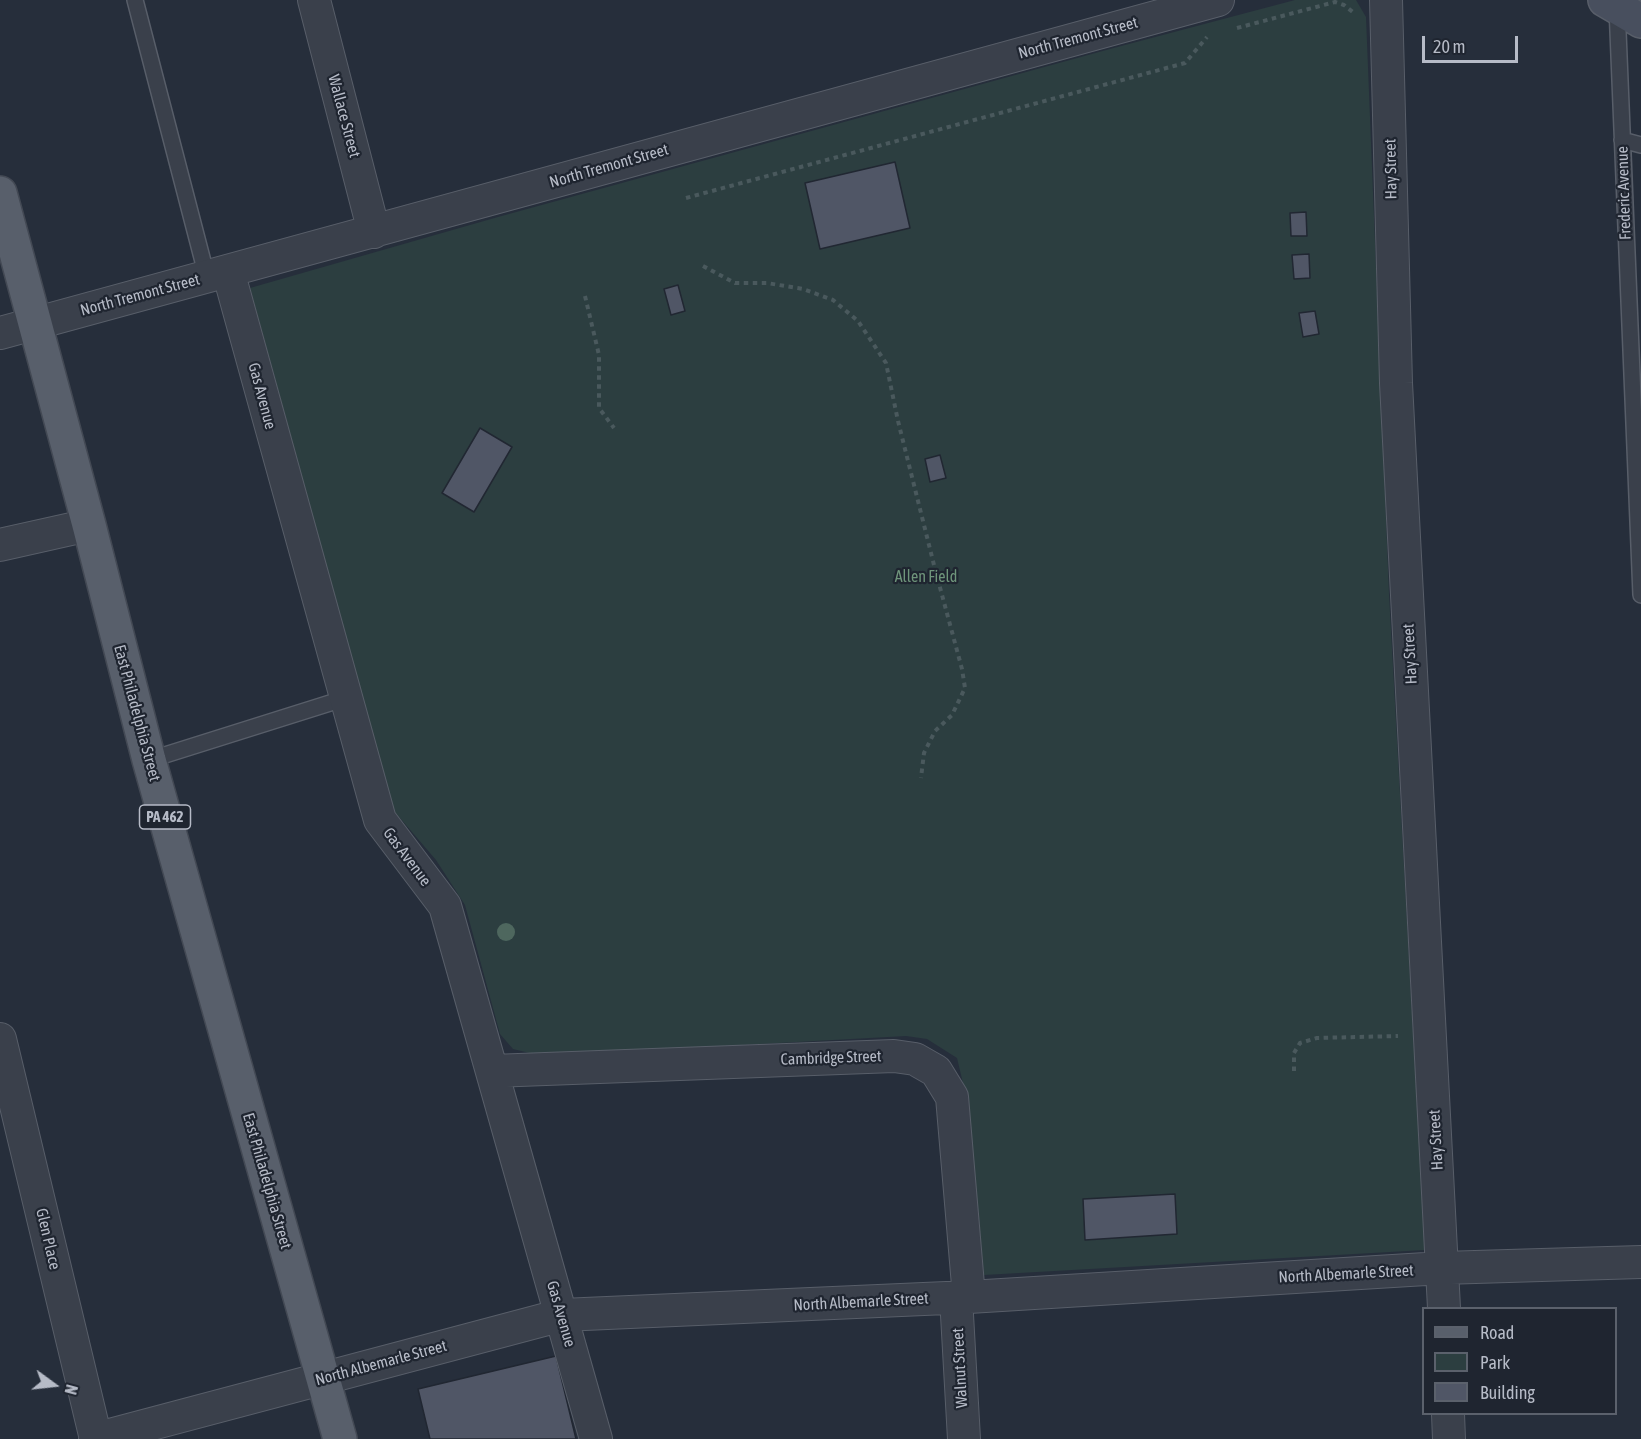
<!DOCTYPE html>
<html>
<head>
<meta charset="utf-8">
<style>
  body { margin:0 }
  #map { position:relative; width:1641px; height:1439px; overflow:hidden; background:#262e3b; font-family:"Asap Condensed",sans-serif }
  canvas { display:block }
  .legend { position:absolute; left:1422px; top:1307px; width:195px; height:108px; box-sizing:border-box; background:#1f2530; border:2px solid #5b616c; margin:0; padding:8px 10px; list-style:none; font-size:18px; color:#b6bbc7 }
  .legend li { display:flex; align-items:center; gap:12px; height:30px }
  .legend b { width:30px; border:2px solid #5b616c }
  .north { position:absolute; left:24px; top:1355px; width:60px; height:60px; -webkit-text-stroke:4px #1f2530; paint-order:stroke; rotate:105deg; font-size:16px; font-weight:700; line-height:24px; text-align:center; color:#b6bbc7 }
  .north::after { content:''; display:block; margin:auto; width:21px; height:27px; background:#b6bbc7; clip-path:polygon(50% 0,100% 100%,50% 72%,0 100%) }
  .scale { position:absolute; left:1422px; top:36px; width:96px; height:27px; box-sizing:border-box; border:3px solid #b6bbc7; border-top:0; padding-left:8px; font-size:18px; line-height:21px; white-space:nowrap; color:#b6bbc7; -webkit-text-stroke:4px #1f2530; paint-order:stroke }
</style>
</head>
<body>
<div id="map">
<canvas width="1641" height="1439"></canvas>
<ul class="legend">
<li><b style="height:8px;background:#585f6b"></b>Road</li>
<li><b style="height:16px;background:#2c3e40"></b>Park</li>
<li><b style="height:16px;background:#505666"></b>Building</li>
</ul>
<div class="north">N</div>
<div class="scale">20 m</div>
</div>
<script>
const ctx = document.querySelector('canvas').getContext('2d');
ctx.lineJoin = 'round';
function paint(path, color) { ctx.fillStyle = color; ctx.fill(path, 'evenodd'); }
const poly = rows => new Path2D(rows.map(r => 'M' + r).join(''));
function trace(path, color, width, dash) { ctx.strokeStyle = color; ctx.lineWidth = width; ctx.lineCap = dash ? 'butt' : 'round'; ctx.setLineDash(dash || []); ctx.stroke(path); }
function drawText(font, color, halo, rows, align = 'center') {
  ctx.font = font + ' "Asap Condensed",sans-serif'; ctx.lineWidth = 4.5; ctx.setLineDash([]); ctx.textBaseline = 'middle'; ctx.strokeStyle = halo; ctx.fillStyle = color; for (const [text, x, y, turn = 0] of rows) {
    ctx.save(); ctx.translate(x, y); ctx.rotate((+turn || 0) * Math.PI / 180); ctx.textAlign = isNaN(turn) ? turn : align; if (halo) ctx.strokeText(text, 0, 0); ctx.fillText(text, 0, 0); ctx.restore();
  }
}
const green = poly([
  [1295,0,1356,0,1366,17,1389,594,1425,1250,984,1275,968,1104,957,1058,927,1039,906,1036,542,1056,513,1049,500,1034,465,905,436,860,394,811,250,288,498,217,1110,49]
]);
const building = poly([
  [895,162,910,228,820,249,805,183,895,162],
  [1306,212,1307,236,1291,236,1290,213,1306,212],
  [1309,254,1310,278,1294,279,1292,255,1309,254],
  [678,285,685,311,671,315,664,289,678,285],
  [1315,311,1319,334,1303,337,1299,313,1315,311],
  [480,428,512,447,474,512,442,493,480,428],
  [940,455,946,478,930,482,925,459,940,455],
  [1175,1194,1177,1234,1085,1240,1083,1199,1175,1194],
  [556,1356,576,1439,430,1439,418,1389,556,1356]
]);
const path = poly([
  [1237,28,1335,2,1344,5,1354,13],
  [686,198,1185,63,1207,37],
  [703,266,735,283,767,283,803,289,833,300,858,321,886,363,898,421,935,569,962,669,965,688,952,715,935,731,924,753,921,778],
  [585,296,599,355,599,408,614,428],
  [1294,1071,1294,1053,1300,1043,1317,1038,1398,1036]
]);
const lane = poly([
  [135,0,207,277],
  [1617,7,1641,595],
  [1622,140,1641,145],
  [149,760,346,698]
]);
const street = poly([
  [314,0,374,232],
  [1386,0,1396,383,1444,1308],
  [228,271,380,820,445,906,596,1439],
  [0,333,1218,0],
  [0,545,89,525],
  [0,1039,96,1439],
  [492,1071,894,1056,915,1059,936,1071,952,1097,969,1297],
  [956,1297,964,1439],
  [1448,1414,1449,1439],
  [95,1439,562,1315,969,1297,1442,1268,1641,1262]
]);
const secondary = poly([
  [1605,0,1641,21]
]);
const primary = poly([
  [0,193,89,525,149,760,340,1439]
]);
const trees = [
  [506,932]
];
const shields = [
  [165,817,51]
];
const shieldNames = [
  ["PA 462",165,817]
];
const streetNames = [
  ["North Tremont Street",1078,38,-15],
  ["Wallace Street",344,116,75],
  ["North Tremont Street",609,166,-16],
  ["Hay Street",1391,169,-91],
  ["Frederic Avenue",1624,193,-92],
  ["North Tremont Street",140,295,-15],
  ["Gas Avenue",262,396,75],
  ["Hay Street",1410,654,-93],
  ["East Philadelphia Street",137,713,75],
  ["Gas Avenue",407,857,53],
  ["Cambridge Street",831,1058,-2],
  ["Hay Street",1436,1140,-93],
  ["East Philadelphia Street",267,1181,74],
  ["Glen Place",48,1239,77],
  ["North Albemarle Street",1346,1274,-3],
  ["North Albemarle Street",861,1302,-3],
  ["Gas Avenue",561,1314,74],
  ["North Albemarle Street",381,1363,-15],
  ["Walnut Street",960,1368,-93]
];
const parkNames = [
  ["Allen Field",926,577]
];
paint(green, '#2c3e40');
paint(building, '#505666');
trace(building, '#212732', 1.5);
trace(lane, '#585e69', 18);
trace(street, '#585e69', 34);
trace(secondary, '#585e69', 36);
trace(primary, '#434954', 36);
trace(path, '#4a595d', 4, [4.5, 4.5]);
trace(lane, '#3a404b', 15);
trace(street, '#3a404b', 32);
trace(secondary, '#484f5e', 33);
trace(primary, '#585f6b', 33);
ctx.fillStyle = '#4e675e';
for (const [x, y] of trees) { ctx.beginPath(); ctx.arc(x, y, 9, 0, 2 * Math.PI); ctx.fill(); }
for (const [x, y, w] of shields) { const box = new Path2D(); box.roundRect(x - w / 2, y - 12, w, 24, 4.5); ctx.fillStyle = '#1f2530'; ctx.fill(box); trace(box, '#b6bbc7', 1.5); }
drawText('bold 15px', '#b6bbc7', null, shieldNames);
drawText('16px', '#b6bbc7', '#1f2530', streetNames);
drawText('16px', '#6f957b', '#1f2530', parkNames);
</script>
</body>
</html>
